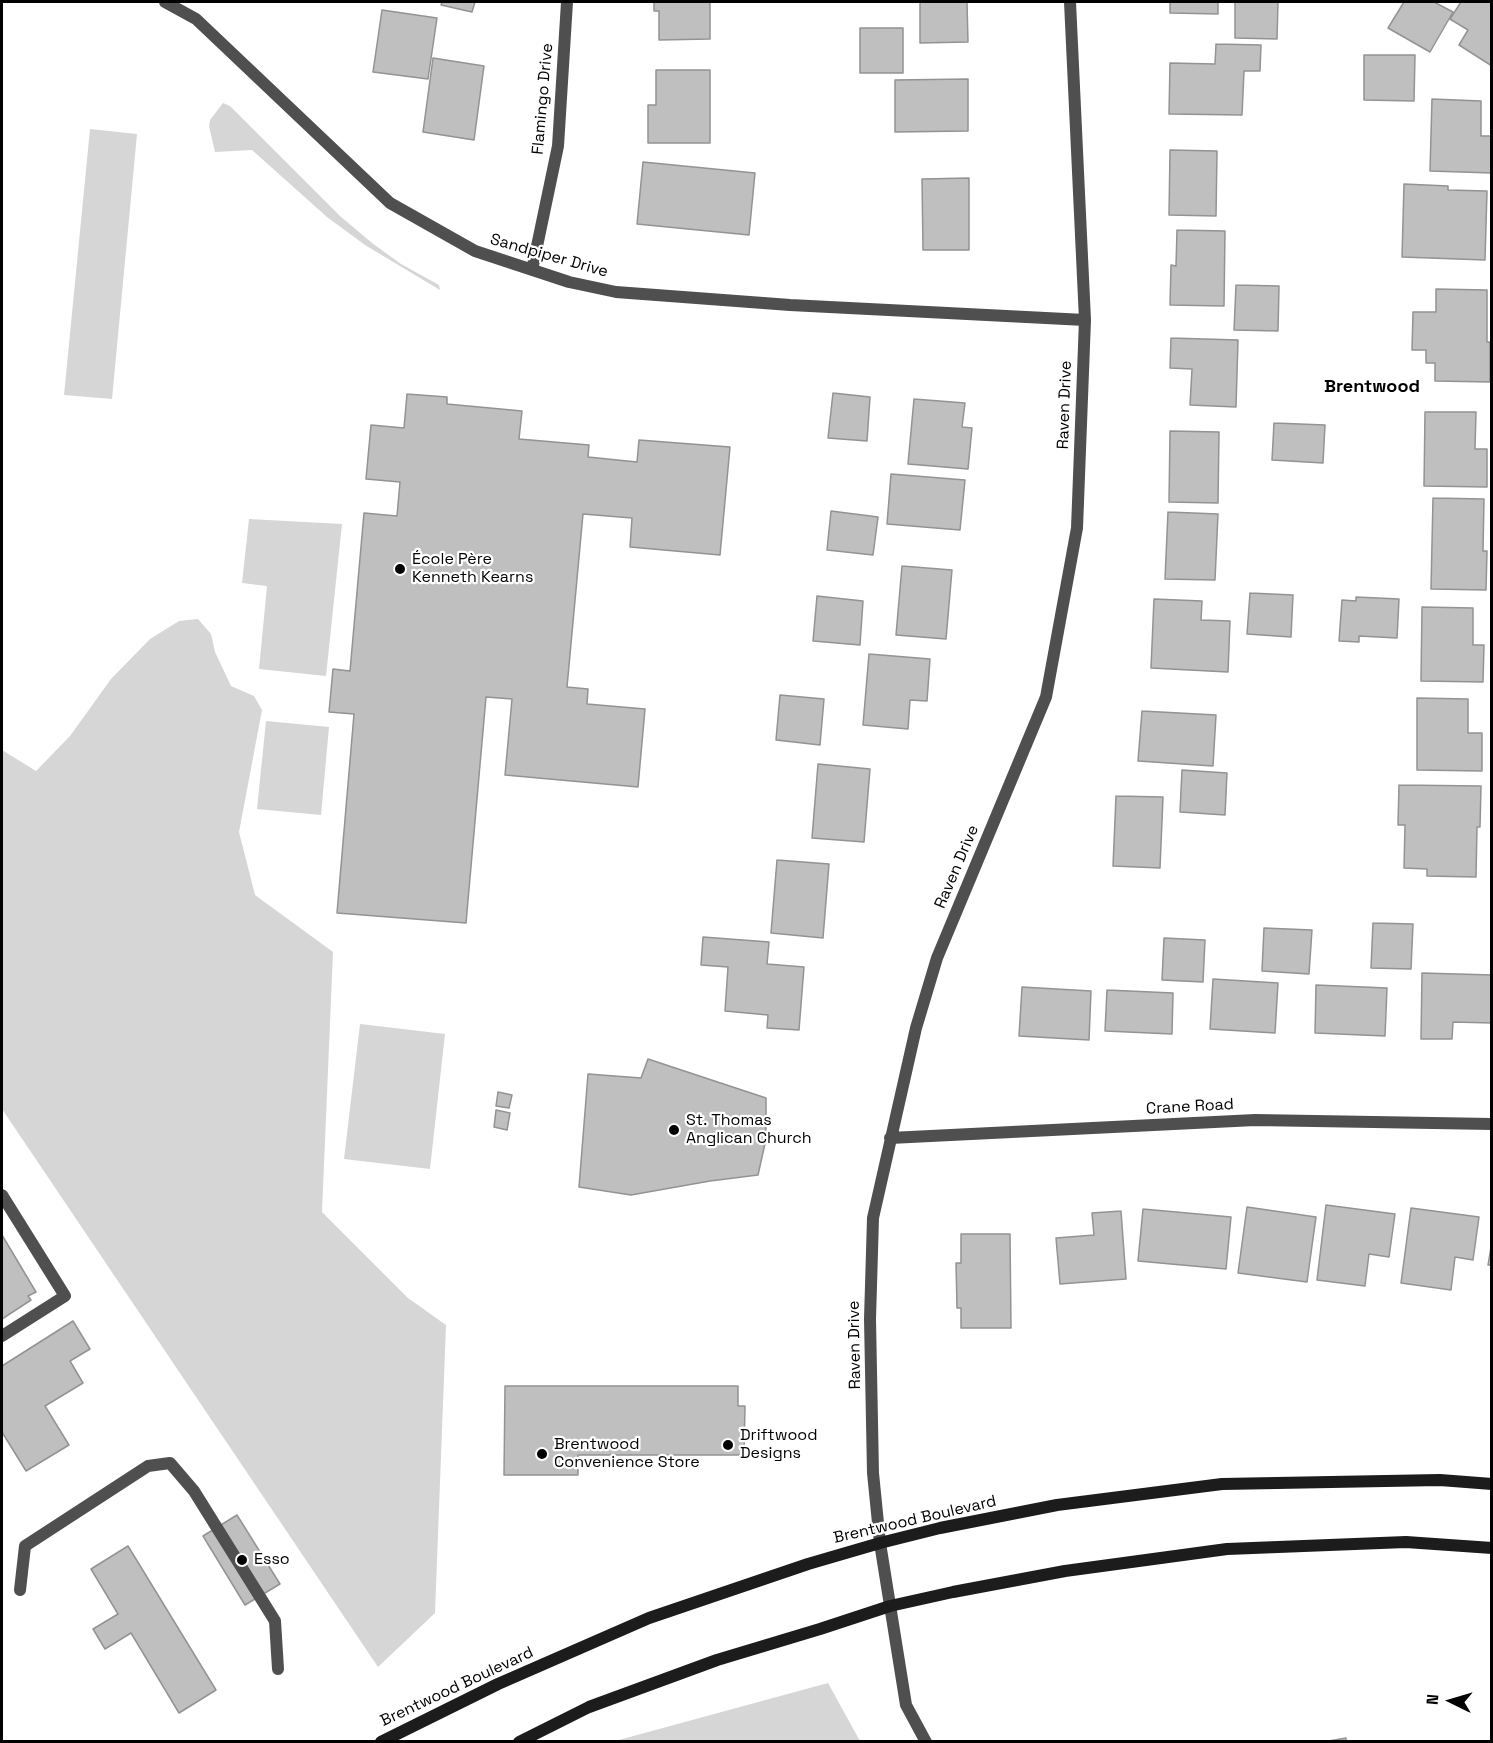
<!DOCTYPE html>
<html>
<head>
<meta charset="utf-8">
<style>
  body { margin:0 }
  #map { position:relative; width:1493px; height:1743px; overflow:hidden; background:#fff; font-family:"Space Grotesk",sans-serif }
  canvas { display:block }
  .frame { position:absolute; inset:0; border:3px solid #000; pointer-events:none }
  .north { position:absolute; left:1421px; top:1671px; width:60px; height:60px; -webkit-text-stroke:4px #fff; paint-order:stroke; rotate:275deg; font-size:16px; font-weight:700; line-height:24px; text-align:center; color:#000 }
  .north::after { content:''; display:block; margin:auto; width:21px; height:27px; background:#000; clip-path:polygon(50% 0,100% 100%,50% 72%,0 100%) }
</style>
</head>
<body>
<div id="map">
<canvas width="1493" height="1743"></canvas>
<div class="frame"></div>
<div class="north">N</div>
</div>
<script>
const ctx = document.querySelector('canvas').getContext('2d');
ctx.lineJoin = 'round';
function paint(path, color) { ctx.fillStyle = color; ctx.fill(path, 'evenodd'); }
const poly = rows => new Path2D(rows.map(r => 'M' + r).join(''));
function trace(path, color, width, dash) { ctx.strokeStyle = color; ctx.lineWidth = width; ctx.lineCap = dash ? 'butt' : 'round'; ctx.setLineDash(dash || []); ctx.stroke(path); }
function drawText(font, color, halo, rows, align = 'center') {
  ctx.font = font + ' "Space Grotesk",sans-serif'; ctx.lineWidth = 4.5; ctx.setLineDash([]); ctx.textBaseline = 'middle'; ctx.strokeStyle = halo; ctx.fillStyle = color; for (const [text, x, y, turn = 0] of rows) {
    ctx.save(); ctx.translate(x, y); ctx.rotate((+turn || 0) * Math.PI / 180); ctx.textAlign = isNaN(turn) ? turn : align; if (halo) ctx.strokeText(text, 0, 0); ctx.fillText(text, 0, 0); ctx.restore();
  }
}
const green = poly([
  [223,103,230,106,340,216,372,243,401,264,439,285,440,290,365,245,327,217,252,150,215,152,209,126,210,120],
  [90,129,137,134,112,399,64,395],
  [249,519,342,524,326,676,259,669,267,586,242,583],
  [198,619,211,634,215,652,231,686,254,696,262,710,239,832,255,895,333,952,322,1212,408,1298,446,1325,435,1613,378,1667,2,1109,2,750,36,771,70,736,111,679,150,639,179,621],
  [266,721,329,727,321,815,257,809],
  [360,1024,445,1034,430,1169,344,1159],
  [828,1683,860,1741,615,1741]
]);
const building = poly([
  [442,2,475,2,472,12,441,5,442,2],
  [654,2,710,2,710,39,659,40,659,11,654,11,654,2],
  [920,2,967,2,968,42,920,43,920,2],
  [1170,2,1218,2,1218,14,1170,13,1170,2],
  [1235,2,1278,2,1277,39,1235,38,1235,2],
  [1404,2,1434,2,1453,12,1430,52,1388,28,1404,2],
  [1461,2,1492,2,1492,66,1459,45,1468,30,1450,19,1461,2],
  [382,10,437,18,428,79,373,72,382,10],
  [860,28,903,28,903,73,860,73,860,28],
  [1216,44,1261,45,1260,71,1244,71,1242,115,1169,114,1170,63,1215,64,1216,44],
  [1364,55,1415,55,1414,101,1364,100,1364,55],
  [433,58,484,66,474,140,423,132,433,58],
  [656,70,710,70,710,143,648,143,648,105,656,105,656,70],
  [968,79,968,131,895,132,895,80,968,79],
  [1432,99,1481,101,1481,136,1492,136,1492,173,1430,171,1432,99],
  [1170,150,1217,151,1216,216,1169,215,1170,150],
  [643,162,755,173,749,235,637,224,643,162],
  [969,178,969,250,923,250,922,179,969,178],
  [1404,184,1448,186,1448,190,1487,191,1485,260,1402,257,1404,184],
  [1177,230,1225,231,1224,306,1170,305,1171,265,1176,266,1177,230],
  [1236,285,1279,286,1278,331,1234,330,1236,285],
  [1436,289,1487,290,1487,342,1490,342,1490,382,1435,381,1435,363,1426,363,1426,350,1412,350,1413,312,1436,312,1436,289],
  [1171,338,1238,340,1236,407,1190,405,1192,369,1170,368,1171,338],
  [833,393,870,397,867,441,828,438,833,393],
  [407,394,447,397,447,404,522,411,519,439,589,445,588,457,637,462,639,440,730,447,720,555,630,547,632,518,583,514,567,687,588,689,587,704,645,709,638,787,505,775,512,699,486,697,466,923,337,913,354,714,329,712,333,669,350,671,364,513,397,516,400,482,366,479,371,425,404,428,407,394],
  [914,399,965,403,962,427,972,428,968,469,908,464,914,399],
  [1425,412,1476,412,1475,449,1487,449,1487,487,1424,486,1425,412],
  [1274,423,1325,425,1323,463,1272,460,1274,423],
  [1170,431,1219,432,1218,503,1169,502,1170,431],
  [891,474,965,480,960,530,887,524,891,474],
  [1433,498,1484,499,1483,551,1487,551,1486,590,1431,589,1433,498],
  [831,511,878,517,873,555,827,550,831,511],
  [1168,512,1218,514,1215,580,1165,579,1168,512],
  [902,566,952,570,946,639,896,635,902,566],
  [1250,593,1293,595,1291,637,1247,634,1250,593],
  [817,596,863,601,860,645,813,641,817,596],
  [1356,597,1399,599,1397,638,1359,636,1359,642,1339,641,1342,600,1356,601,1356,597],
  [1154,599,1202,601,1201,620,1230,621,1228,672,1151,668,1154,599],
  [1422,607,1473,608,1473,645,1484,645,1483,682,1421,681,1422,607],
  [869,654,930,659,927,701,910,700,908,729,863,725,869,654],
  [780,695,824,699,820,745,776,740,780,695],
  [1417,698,1468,699,1468,733,1482,733,1482,771,1417,770,1417,698],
  [1142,711,1216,715,1213,766,1138,761,1142,711],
  [818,764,870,769,864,842,812,838,818,764],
  [1182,770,1227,773,1225,815,1180,812,1182,770],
  [1399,785,1481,786,1480,827,1477,827,1476,877,1427,876,1427,869,1404,868,1405,825,1398,825,1399,785],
  [1116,796,1163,797,1160,868,1113,866,1116,796],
  [777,860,829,864,823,938,771,933,777,860],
  [1373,923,1413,924,1411,969,1371,968,1373,923],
  [1264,928,1312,930,1309,974,1262,971,1264,928],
  [703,937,769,942,767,964,804,967,799,1030,767,1028,768,1015,725,1011,728,967,701,965,703,937],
  [1164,938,1205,940,1203,982,1162,980,1164,938],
  [1422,973,1492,975,1492,1023,1453,1022,1452,1039,1421,1039,1422,973],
  [1213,979,1278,983,1275,1033,1210,1029,1213,979],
  [1316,985,1387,988,1385,1036,1315,1033,1316,985],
  [1022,987,1091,991,1089,1040,1019,1036,1022,987],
  [1107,990,1173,993,1172,1034,1105,1031,1107,990],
  [648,1059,766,1098,766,1139,758,1175,710,1181,631,1195,579,1187,588,1074,641,1078,648,1059],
  [498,1092,512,1095,509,1108,496,1106,498,1092],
  [496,1110,510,1113,507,1130,494,1127,496,1110],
  [1326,1205,1395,1214,1389,1257,1369,1254,1365,1286,1317,1280,1326,1205],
  [1247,1207,1316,1217,1307,1282,1238,1273,1247,1207],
  [1411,1208,1479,1217,1473,1260,1455,1257,1451,1290,1401,1283,1411,1208],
  [1143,1209,1231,1217,1226,1269,1138,1261,1143,1209],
  [1121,1211,1126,1279,1060,1284,1056,1238,1094,1235,1092,1213,1121,1211],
  [961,1234,1010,1234,1011,1328,961,1328,961,1308,957,1308,956,1263,961,1263,961,1234],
  [2,1235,36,1292,28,1296,31,1300,2,1319,2,1235],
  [1492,1241,1492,1265,1488,1265,1492,1241],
  [73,1321,90,1349,70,1361,83,1383,45,1406,69,1445,26,1471,2,1432,2,1366,73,1321],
  [505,1386,738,1386,738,1406,745,1406,744,1455,578,1455,578,1475,504,1475,505,1386],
  [237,1515,280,1584,245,1605,203,1536,237,1515],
  [128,1546,216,1690,179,1713,131,1633,105,1649,93,1629,118,1614,91,1569,128,1546],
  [1346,1738,1346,1742,1323,1742,1346,1738]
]);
const service = poly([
  [2,1195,65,1296,2,1336],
  [20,1590,25,1546,148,1466,170,1463,194,1491,275,1621,278,1669]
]);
const minor = poly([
  [165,2,196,19,390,203,475,251,569,282,616,292,790,305,1085,320],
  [532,270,558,146,567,2],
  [890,1138,1255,1120,1492,1124],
  [926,1742,906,1705,880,1543,873,1473,870,1319,873,1218,916,1028,937,958,1046,697,1077,528,1085,320,1070,2]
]);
const secondary = poly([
  [381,1742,498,1684,649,1618,808,1564,880,1543,940,1528,1057,1505,1222,1484,1440,1480,1492,1484],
  [519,1742,589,1707,717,1660,820,1629,890,1606,953,1592,1065,1571,1227,1549,1406,1542,1492,1548]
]);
const markers = [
  [400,569,6,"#000"],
  [674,1130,6,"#000"],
  [728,1445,6,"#000"],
  [542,1454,6,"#000"],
  [242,1560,6,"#000"]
];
const streetNames = [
  ["Flamingo Drive",543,99,-85],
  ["Sandpiper Drive",549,256,16],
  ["Raven Drive",1065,405,-88],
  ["Raven Drive",957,867,-67],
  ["Crane Road",1190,1107,-3],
  ["Raven Drive",855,1345,-91],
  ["Brentwood Boulevard",915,1520,-13],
  ["Brentwood Boulevard",457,1687,-25]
];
const poiNames = [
  ["École Père",412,560],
  ["Kenneth Kearns",412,578],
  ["St. Thomas",686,1121],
  ["Anglican Church",686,1139],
  ["Driftwood",740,1436],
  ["Designs",740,1454],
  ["Brentwood",554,1445],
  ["Convenience Store",554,1463],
  ["Esso",254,1560]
];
const neighbourhoodNames = [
  ["Brentwood",1372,387]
];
paint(green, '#d6d6d6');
paint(building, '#bfbfbf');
trace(building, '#939393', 1.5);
trace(service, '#4f4f4f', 12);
trace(minor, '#4f4f4f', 12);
trace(secondary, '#1c1c1c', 12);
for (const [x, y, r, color] of markers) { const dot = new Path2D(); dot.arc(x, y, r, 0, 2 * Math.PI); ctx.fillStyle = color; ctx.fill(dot); trace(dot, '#fff', 2); }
drawText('16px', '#000', '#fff', streetNames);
drawText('16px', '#000', '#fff', poiNames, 'left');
drawText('bold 18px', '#000', '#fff', neighbourhoodNames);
</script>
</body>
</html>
